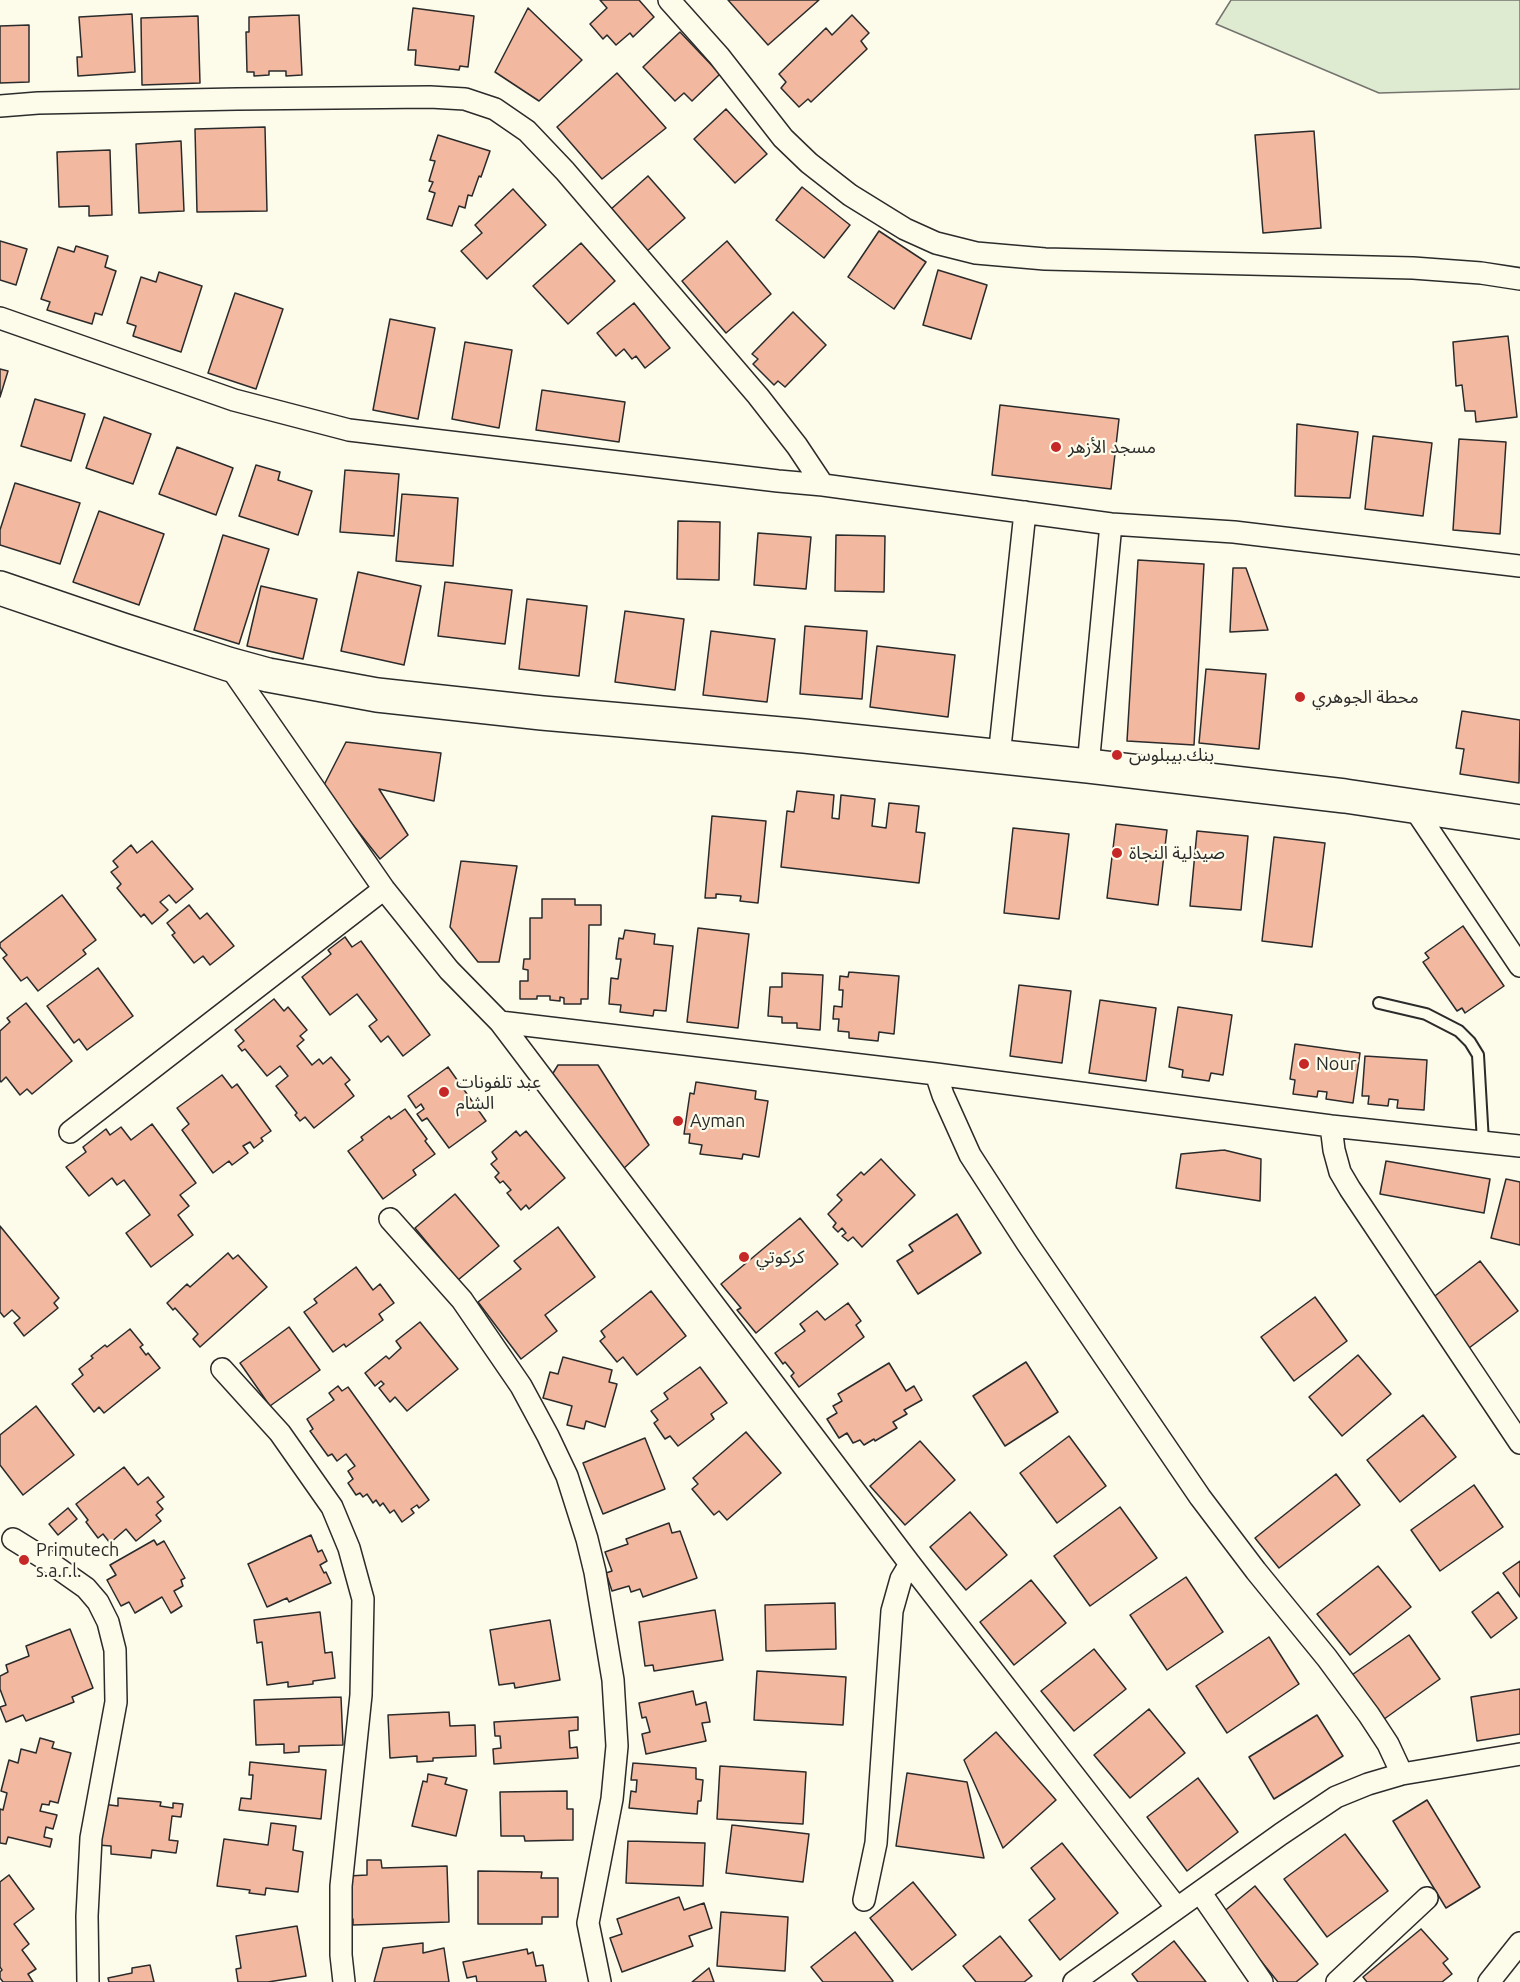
<!DOCTYPE html>
<html>
<head>
<meta charset="utf-8">
<style>
  body { margin:0 }
  canvas { display:block; background:#fdfbea }
</style>
</head>
<body>
<canvas width="1520" height="1982"></canvas>
<script>
const ctx = document.querySelector('canvas').getContext('2d');
ctx.lineJoin = 'round';
function paint(path, color) { ctx.fillStyle = color; ctx.fill(path, 'evenodd'); }
const poly = rows => new Path2D(rows.map(r => 'M' + r).join(''));
function trace(path, color, width, dash) { ctx.strokeStyle = color; ctx.lineWidth = width; ctx.lineCap = dash ? 'butt' : 'round'; ctx.setLineDash(dash || []); ctx.stroke(path); }
function drawText(font, color, halo, rows, align = 'center') {
  ctx.font = font + ' Ubuntu,"Noto Sans Arabic",sans-serif'; ctx.lineWidth = 4.5; ctx.setLineDash([]); ctx.textBaseline = 'middle'; ctx.strokeStyle = halo; ctx.fillStyle = color; for (const [text, x, y, turn = 0] of rows) {
    ctx.save(); ctx.translate(x, y); ctx.rotate((+turn || 0) * Math.PI / 180); ctx.textAlign = isNaN(turn) ? turn : align; if (halo) ctx.strokeText(text, 0, 0); ctx.fillText(text, 0, 0); ctx.restore();
  }
}
const green = poly([
  [1231,0,1520,0,1520,89,1379,93,1216,24,1231,0]
]);
const building = poly([
  [600,0,639,0,654,17,633,37,630,33,616,45,607,35,603,39,590,24,607,8,600,0],
  [728,0,819,0,768,45,728,0],
  [413,8,474,16,468,67,460,66,459,70,415,65,416,50,408,50,413,8],
  [528,8,582,60,539,101,495,72,528,8],
  [132,14,135,72,78,76,77,57,82,57,79,17,132,14],
  [299,15,302,75,286,76,286,71,269,71,269,75,254,76,254,72,247,72,246,32,249,32,249,17,299,15],
  [852,15,869,33,861,41,867,49,811,102,808,99,799,107,781,88,786,82,779,74,826,28,832,35,852,15],
  [198,16,200,83,142,85,141,18,198,16],
  [29,25,29,82,0,83,0,26,29,25],
  [680,32,720,74,692,101,684,93,675,101,643,67,680,32],
  [617,73,666,128,602,179,557,127,617,73],
  [726,109,767,154,735,183,694,139,726,109],
  [265,127,267,211,197,212,195,129,265,127],
  [1314,131,1321,228,1263,233,1255,135,1314,131],
  [438,135,490,151,481,177,479,176,472,196,468,195,465,208,459,206,452,226,427,219,435,193,429,191,433,182,429,181,435,161,430,160,438,135],
  [181,141,184,211,139,213,136,144,181,141],
  [110,150,112,215,89,216,89,206,59,207,57,152,110,150],
  [648,176,685,218,646,252,610,210,648,176],
  [802,187,850,225,824,258,776,220,802,187],
  [513,189,546,225,487,279,461,251,482,233,475,225,513,189],
  [879,231,926,262,894,309,848,277,879,231],
  [0,241,27,249,16,285,0,280,0,241],
  [727,241,771,294,726,333,682,281,727,241],
  [581,243,615,281,568,324,533,286,581,243],
  [76,246,108,256,105,267,116,271,102,315,95,313,92,324,47,310,50,302,41,299,58,247,74,252,76,246],
  [938,270,987,285,971,339,923,325,938,270],
  [159,272,202,286,181,352,133,336,136,326,127,323,141,277,156,282,159,272],
  [235,293,283,309,256,389,208,373,235,293],
  [634,303,670,348,645,368,636,356,632,359,624,349,616,356,597,333,634,303],
  [793,312,826,345,785,387,778,381,774,385,753,364,758,359,752,354,793,312],
  [390,319,435,328,418,419,373,410,390,319],
  [1508,336,1517,417,1476,422,1475,411,1465,411,1462,385,1456,386,1453,342,1508,336],
  [465,342,512,350,499,428,452,419,465,342],
  [0,369,8,371,0,397,0,369],
  [542,390,625,402,619,442,536,430,542,390],
  [35,399,85,414,71,461,21,446,35,399],
  [1000,405,1119,419,1111,489,992,475,1000,405],
  [104,417,151,434,133,484,86,468,104,417],
  [1297,424,1358,432,1350,498,1295,496,1297,424],
  [1373,436,1432,443,1423,516,1365,509,1373,436],
  [1459,439,1506,442,1500,534,1453,530,1459,439],
  [177,447,233,468,216,515,159,494,177,447],
  [256,465,280,472,278,480,312,491,298,535,239,516,256,465],
  [345,470,399,474,394,536,340,532,345,470],
  [15,483,80,503,60,564,0,545,0,530,15,483],
  [402,494,458,498,453,566,396,561,402,494],
  [99,511,164,534,139,605,73,582,99,511],
  [678,521,720,522,719,580,677,579,678,521],
  [758,533,811,537,806,589,754,585,758,533],
  [223,535,269,549,239,644,194,630,223,535],
  [836,535,885,536,884,592,835,591,836,535],
  [1138,560,1204,564,1194,745,1127,741,1138,560],
  [1233,568,1246,568,1268,630,1230,632,1233,568],
  [358,572,421,586,404,665,341,651,358,572],
  [445,582,512,590,505,644,438,636,445,582],
  [261,586,317,599,303,659,247,646,261,586],
  [527,599,587,606,579,676,519,669,527,599],
  [625,611,684,619,675,690,615,682,625,611],
  [805,626,867,631,862,699,800,694,805,626],
  [711,631,775,639,767,702,703,695,711,631],
  [877,646,955,655,948,717,870,707,877,646],
  [1206,669,1266,674,1259,749,1199,743,1206,669],
  [1462,711,1520,720,1519,783,1460,774,1464,749,1456,748,1462,711],
  [346,742,441,753,434,801,379,789,408,835,380,859,323,787,346,742],
  [797,791,834,795,832,818,839,819,841,795,875,799,872,826,886,828,889,803,919,806,916,832,925,833,919,883,781,867,787,811,794,812,797,791],
  [712,816,766,821,758,903,740,901,741,896,716,894,716,898,705,898,712,816],
  [1116,824,1167,830,1158,905,1107,898,1116,824],
  [1013,828,1069,834,1059,919,1004,913,1013,828],
  [1197,831,1248,836,1241,910,1190,906,1197,831],
  [1274,837,1325,843,1312,947,1262,941,1274,837],
  [152,841,193,889,176,903,169,895,160,902,168,910,152,924,144,914,141,917,117,888,121,884,111,872,118,867,113,861,131,845,137,853,152,841],
  [461,861,517,866,499,962,478,962,450,927,461,861],
  [62,895,96,940,83,950,86,954,38,991,27,977,21,981,3,958,7,955,0,947,0,943,62,895],
  [542,899,575,899,575,905,601,905,601,925,589,925,588,999,581,999,581,1004,564,1004,564,998,560,997,560,1001,550,1000,550,996,537,996,537,999,520,999,520,981,528,981,528,970,523,969,524,959,530,959,530,918,542,918,542,899],
  [189,905,200,919,207,913,234,946,210,965,203,956,194,963,172,935,175,933,167,923,189,905],
  [1463,926,1504,986,1465,1013,1462,1008,1457,1011,1423,962,1429,958,1425,953,1463,926],
  [698,928,749,934,738,1028,687,1022,698,928],
  [625,930,655,934,654,944,673,946,666,1011,654,1010,653,1016,620,1012,621,1005,609,1004,611,978,618,979,621,959,616,959,619,938,623,939,625,930],
  [345,937,352,947,361,941,430,1035,403,1056,388,1036,381,1042,369,1026,377,1020,357,994,330,1015,302,977,331,954,328,950,345,937],
  [98,968,133,1016,87,1050,79,1039,74,1043,47,1006,98,968],
  [849,972,899,976,894,1034,879,1032,878,1041,849,1038,849,1032,838,1031,839,1019,833,1019,834,1006,842,1007,843,990,839,990,840,976,848,977,849,972],
  [782,973,823,975,820,1030,797,1028,797,1023,782,1023,782,1017,768,1016,770,987,782,987,782,973],
  [1019,985,1071,991,1062,1063,1010,1056,1019,985],
  [274,999,284,1011,288,1007,307,1030,300,1036,304,1040,297,1046,312,1065,319,1059,323,1064,331,1057,350,1080,345,1084,354,1096,314,1128,305,1117,300,1121,295,1115,297,1113,276,1086,288,1076,280,1066,267,1076,245,1049,242,1051,238,1046,244,1041,235,1030,274,999],
  [1100,1000,1156,1008,1146,1081,1089,1073,1100,1000],
  [26,1003,72,1061,32,1094,27,1089,20,1095,6,1077,1,1082,0,1080,0,1031,10,1022,7,1018,26,1003],
  [1178,1007,1232,1015,1223,1075,1211,1073,1209,1081,1182,1077,1183,1070,1169,1067,1178,1007],
  [1295,1044,1360,1053,1353,1103,1326,1099,1327,1092,1318,1091,1317,1097,1293,1094,1295,1080,1290,1079,1295,1044],
  [1365,1056,1427,1060,1424,1110,1397,1108,1398,1100,1389,1099,1388,1106,1368,1104,1369,1096,1362,1096,1365,1056],
  [558,1065,598,1065,649,1145,622,1170,550,1078,558,1065],
  [448,1067,486,1121,449,1148,427,1118,422,1121,417,1114,424,1109,421,1104,416,1108,408,1096,448,1067],
  [222,1075,232,1088,237,1084,271,1131,261,1138,263,1141,254,1148,250,1142,243,1146,248,1153,232,1165,229,1161,213,1173,182,1130,189,1124,177,1108,222,1075],
  [696,1082,756,1091,755,1099,768,1101,759,1157,743,1154,742,1159,700,1154,702,1145,689,1143,690,1134,684,1134,690,1093,694,1094,696,1082],
  [405,1109,427,1139,425,1141,435,1154,413,1170,416,1175,383,1199,348,1151,363,1140,361,1137,389,1116,391,1119,405,1109],
  [152,1124,196,1183,180,1195,189,1206,178,1215,193,1235,151,1267,126,1233,150,1215,124,1180,117,1185,112,1178,89,1196,66,1167,86,1152,83,1147,106,1129,110,1135,121,1127,131,1140,152,1124],
  [516,1131,520,1136,526,1131,565,1178,529,1209,526,1205,521,1210,507,1193,511,1190,503,1181,500,1183,495,1177,499,1173,491,1164,497,1159,492,1152,516,1131],
  [1224,1150,1261,1159,1260,1201,1176,1188,1181,1154,1224,1150],
  [881,1159,915,1195,862,1247,853,1237,848,1241,842,1236,846,1233,842,1228,838,1232,833,1227,836,1223,828,1214,842,1200,837,1195,861,1172,864,1175,881,1159],
  [1386,1161,1490,1179,1484,1213,1380,1194,1386,1161],
  [1506,1179,1520,1182,1520,1245,1491,1238,1506,1179],
  [455,1194,499,1246,458,1280,415,1228,455,1194],
  [957,1214,981,1253,918,1294,897,1261,913,1251,909,1245,957,1214],
  [800,1218,838,1264,756,1333,737,1310,741,1308,721,1284,800,1218],
  [0,1226,59,1298,54,1303,58,1308,24,1336,14,1323,20,1318,12,1310,4,1317,0,1312,0,1226],
  [558,1227,595,1277,545,1315,557,1331,521,1359,478,1302,521,1269,514,1261,558,1227],
  [228,1253,233,1259,238,1255,267,1287,200,1347,193,1339,198,1334,175,1308,173,1310,167,1303,187,1284,190,1287,228,1253],
  [1480,1261,1518,1311,1469,1348,1431,1299,1480,1261],
  [356,1267,373,1290,380,1284,394,1303,379,1314,383,1320,346,1347,344,1344,333,1352,304,1312,317,1303,314,1299,356,1267],
  [651,1291,686,1336,637,1375,623,1357,617,1362,600,1341,605,1337,601,1331,651,1291],
  [1315,1297,1347,1341,1294,1381,1261,1337,1315,1297],
  [848,1303,861,1321,856,1325,864,1337,799,1387,791,1376,794,1373,785,1362,783,1364,775,1353,805,1331,800,1324,817,1311,825,1320,848,1303],
  [420,1322,458,1369,407,1411,395,1397,390,1402,379,1388,384,1384,381,1381,375,1386,365,1373,386,1356,389,1359,401,1348,396,1341,420,1322],
  [289,1327,320,1370,270,1406,240,1363,289,1327],
  [130,1329,143,1345,140,1347,146,1355,148,1353,160,1368,104,1413,99,1407,94,1412,72,1384,83,1375,79,1369,93,1358,91,1356,105,1345,107,1347,130,1329],
  [1358,1355,1391,1394,1342,1436,1309,1397,1358,1355],
  [563,1357,612,1370,609,1382,617,1384,605,1427,586,1421,584,1429,567,1425,572,1406,543,1398,550,1372,558,1374,563,1357],
  [1026,1362,1058,1412,1005,1446,973,1396,1026,1362],
  [889,1363,906,1391,914,1386,922,1400,904,1410,907,1414,893,1422,897,1428,875,1441,874,1439,864,1445,860,1440,853,1443,847,1433,839,1438,827,1419,837,1413,833,1406,842,1401,838,1394,889,1363],
  [700,1367,727,1403,711,1414,714,1419,678,1446,670,1436,665,1439,654,1423,658,1420,651,1411,668,1399,664,1393,700,1367],
  [338,1386,342,1391,348,1387,429,1500,419,1508,417,1505,411,1509,414,1513,402,1522,394,1510,390,1513,383,1503,380,1506,376,1500,373,1503,367,1494,363,1497,360,1493,356,1495,348,1483,353,1479,348,1471,355,1466,346,1454,337,1461,332,1454,328,1456,310,1431,313,1429,307,1419,334,1400,329,1393,338,1386],
  [36,1406,74,1455,23,1495,0,1465,0,1435,36,1406],
  [1423,1415,1456,1457,1400,1502,1367,1460,1423,1415],
  [746,1432,781,1473,727,1520,719,1511,714,1515,692,1489,698,1484,693,1478,746,1432],
  [1069,1436,1106,1486,1057,1523,1020,1473,1069,1436],
  [645,1438,665,1489,603,1514,583,1463,645,1438],
  [920,1441,955,1480,905,1525,870,1486,920,1441],
  [124,1467,138,1485,148,1477,164,1497,157,1502,163,1509,156,1515,161,1521,136,1541,126,1529,110,1543,103,1534,98,1538,86,1522,88,1520,76,1504,124,1467],
  [1336,1474,1360,1505,1279,1568,1255,1538,1336,1474],
  [1474,1485,1503,1527,1440,1571,1411,1530,1474,1485],
  [1120,1507,1157,1558,1090,1606,1054,1556,1120,1507],
  [68,1508,77,1519,58,1535,49,1524,68,1508],
  [970,1512,1007,1555,966,1590,930,1547,970,1512],
  [669,1523,672,1533,680,1531,697,1578,643,1597,640,1589,631,1592,629,1586,612,1591,606,1573,612,1571,605,1552,628,1544,626,1539,669,1523],
  [311,1535,318,1552,322,1550,327,1561,320,1565,324,1573,326,1572,331,1583,289,1602,287,1598,267,1607,248,1564,311,1535],
  [154,1540,157,1545,164,1541,185,1578,181,1580,183,1586,174,1591,182,1606,171,1613,162,1597,135,1613,129,1602,121,1606,107,1580,116,1575,110,1565,154,1540],
  [1520,1561,1520,1597,1503,1573,1520,1561],
  [1378,1566,1411,1607,1350,1655,1317,1614,1378,1566],
  [1186,1577,1223,1632,1167,1670,1130,1615,1186,1577],
  [1031,1580,1066,1623,1014,1665,980,1622,1031,1580],
  [1498,1592,1517,1618,1491,1638,1472,1612,1498,1592],
  [835,1603,836,1649,766,1651,765,1605,835,1603],
  [715,1610,723,1660,654,1671,653,1665,645,1666,639,1622,715,1610],
  [320,1612,325,1653,332,1652,335,1678,313,1681,313,1684,288,1687,288,1682,267,1685,262,1642,257,1643,254,1620,320,1612],
  [550,1620,560,1680,515,1688,514,1683,499,1685,490,1630,550,1620],
  [70,1629,93,1688,72,1697,74,1702,26,1721,23,1715,6,1722,0,1707,6,1705,0,1689,0,1676,8,1672,6,1665,29,1656,26,1646,70,1629],
  [1409,1635,1440,1679,1380,1722,1349,1677,1409,1635],
  [1269,1637,1299,1684,1227,1733,1196,1686,1269,1637],
  [1094,1649,1126,1689,1074,1731,1041,1691,1094,1649],
  [757,1671,846,1677,843,1725,754,1720,757,1671],
  [1520,1689,1520,1734,1477,1741,1471,1697,1520,1689],
  [693,1691,696,1705,706,1702,710,1722,702,1723,706,1741,646,1754,642,1734,650,1732,646,1717,642,1718,639,1703,693,1691],
  [341,1697,343,1745,299,1746,299,1752,284,1753,284,1744,256,1745,254,1700,341,1697],
  [1149,1709,1185,1753,1130,1798,1094,1755,1149,1709],
  [449,1712,450,1726,475,1725,476,1756,433,1758,433,1761,417,1762,417,1756,390,1758,388,1715,449,1712],
  [1317,1715,1343,1756,1274,1799,1249,1757,1317,1715],
  [578,1717,578,1730,569,1731,570,1748,577,1747,578,1758,494,1764,493,1749,501,1748,500,1736,495,1736,494,1722,578,1717],
  [996,1732,1056,1800,1003,1848,964,1760,996,1732],
  [40,1738,54,1742,52,1748,71,1753,58,1803,50,1801,49,1805,42,1804,40,1811,57,1815,53,1829,46,1827,44,1837,52,1839,50,1847,8,1837,6,1844,0,1843,0,1809,3,1810,7,1793,1,1791,9,1760,18,1763,21,1749,36,1753,40,1738],
  [250,1762,326,1770,321,1819,239,1810,241,1798,251,1799,253,1775,249,1775,250,1762],
  [633,1763,696,1768,696,1779,703,1780,701,1801,698,1801,697,1814,629,1808,631,1791,636,1792,637,1780,631,1780,633,1763],
  [720,1766,806,1772,803,1824,717,1819,720,1766],
  [907,1773,967,1782,984,1858,896,1846,907,1773],
  [428,1774,447,1778,445,1784,467,1790,456,1836,412,1826,423,1781,427,1782,428,1774],
  [1198,1778,1238,1832,1187,1871,1147,1817,1198,1778],
  [567,1791,567,1809,573,1809,573,1840,525,1841,524,1836,501,1836,500,1792,567,1791],
  [118,1798,161,1802,160,1806,173,1808,173,1803,183,1804,181,1817,172,1816,169,1840,178,1841,176,1853,152,1850,151,1858,111,1854,111,1846,98,1845,102,1804,118,1806,118,1798],
  [1427,1800,1480,1887,1446,1908,1393,1821,1427,1800],
  [271,1823,296,1826,293,1850,303,1852,298,1892,266,1888,265,1895,249,1893,250,1890,217,1886,224,1839,268,1845,271,1823],
  [732,1825,809,1834,803,1882,726,1873,732,1825],
  [1345,1834,1388,1891,1327,1937,1284,1879,1345,1834],
  [628,1841,705,1843,703,1886,626,1883,628,1841],
  [1062,1843,1118,1913,1060,1960,1029,1920,1055,1899,1031,1868,1062,1843],
  [367,1860,381,1860,382,1868,447,1866,449,1922,353,1925,353,1919,349,1919,348,1876,367,1875,367,1860],
  [478,1871,542,1872,541,1878,558,1878,558,1917,542,1917,542,1924,478,1924,478,1871],
  [9,1875,34,1909,14,1924,29,1944,22,1950,36,1969,28,1974,33,1982,3,1982,0,1978,0,1972,2,1970,0,1967,0,1882,9,1875],
  [913,1882,956,1935,912,1970,870,1918,913,1882],
  [1255,1886,1318,1964,1296,1982,1278,1982,1222,1913,1255,1886],
  [679,1897,684,1910,704,1903,712,1928,689,1936,693,1946,622,1972,610,1938,622,1934,617,1919,679,1897],
  [721,1912,788,1917,785,1971,717,1966,721,1912],
  [297,1926,306,1976,268,1982,238,1982,236,1969,241,1968,236,1936,297,1926],
  [1421,1929,1448,1959,1443,1963,1452,1974,1442,1982,1367,1982,1363,1977,1421,1929],
  [855,1932,893,1981,892,1982,823,1982,811,1967,855,1932],
  [1000,1936,1032,1976,1024,1982,976,1982,963,1966,1000,1936],
  [1174,1941,1206,1982,1138,1982,1132,1974,1174,1941],
  [423,1943,423,1953,444,1948,449,1982,374,1982,383,1948,423,1943],
  [527,1949,528,1954,533,1952,536,1966,543,1965,546,1982,477,1982,476,1976,467,1978,463,1962,527,1949],
  [150,1965,154,1982,109,1982,108,1978,132,1973,132,1968,150,1965],
  [709,1968,714,1982,692,1982,709,1968]
]);
const lane = poly([
  [1379,1003,1426,1014,1459,1031,1470,1042,1478,1055,1483,1142]
]);
const street = poly([
  [669,0,719,56,783,138,809,163,850,195,905,229,936,243,976,253,1045,259,1413,268,1481,273,1520,279],
  [0,106,38,103,237,99,430,97,465,99,495,109,527,131,565,171,758,396,797,446,823,485],
  [0,318,234,400,349,430,778,481,823,485,1111,524,1234,532,1520,566],
  [228,664,384,889,449,970,500,1022,910,1564,1177,1908],
  [999,757,1025,512],
  [1088,766,1111,524],
  [1412,805,1520,966],
  [500,1022,936,1074,1331,1126,1520,1146],
  [936,1074,943,1095,970,1155,1027,1243,1200,1497,1256,1571,1327,1658,1369,1715,1388,1744,1402,1774],
  [1331,1126,1334,1150,1340,1172,1350,1189,1520,1443],
  [70,1132,384,889],
  [390,1219,462,1300,521,1386,548,1436,567,1476,587,1539,595,1572,613,1680,617,1746,612,1799,588,1923,600,1982],
  [222,1369,280,1433,332,1507,349,1548,363,1599,361,1695,341,1886,341,1955,344,1982],
  [13,1539,42,1557,86,1588,98,1602,108,1622,115,1650,116,1702,91,1838,87,1916,88,1982],
  [1200,1892,1262,1982],
  [864,1900,876,1843,892,1611,901,1579,910,1564],
  [1074,1982,1281,1834,1336,1797,1368,1784,1402,1774,1520,1754],
  [1337,1982,1427,1898],
  [1489,1982,1520,1943]
]);
const primary = poly([
  [0,588,123,630,228,664,268,675,377,695,542,713,804,736,1088,766,1345,796,1520,822]
]);
const markers = [
  [1056,447,6,"#c62828"],
  [1300,697,6,"#c62828"],
  [1117,755,6,"#c62828"],
  [1117,853,6,"#c62828"],
  [1304,1064,6,"#c62828"],
  [444,1092,6,"#c62828"],
  [678,1121,6,"#c62828"],
  [744,1257,6,"#c62828"],
  [24,1560,6,"#c62828"]
];
const poiNames = [
  ["مسجد الأزهر",1068,447],
  ["محطة الجوهري",1312,697],
  ["بنك بيبلوس",1129,755],
  ["صيدلية النجاة",1129,853],
  ["Nour",1316,1064],
  ["عبد تلفونات",456,1082],
  ["الشام",456,1103],
  ["Ayman",690,1121],
  ["كركوتي",756,1257],
  ["Primutech",36,1550],
  ["s.a.r.l.",36,1571]
];
paint(green, '#deebd1');
trace(green, '#74746e', 1.5);
paint(building, '#f2b8a0');
trace(building, '#2b2b2b', 1.5);
trace(lane, '#2b2b2b', 14);
trace(street, '#2b2b2b', 24);
trace(primary, '#2b2b2b', 36);
trace(lane, '#fdfbea', 10);
trace(street, '#fdfbea', 21);
trace(primary, '#fdfbea', 33);
for (const [x, y, r, color] of markers) { const dot = new Path2D(); dot.arc(x, y, r, 0, 2 * Math.PI); ctx.fillStyle = color; ctx.fill(dot); trace(dot, '#fdfbea', 2); }
drawText('18px', '#2b2b2b', '#fdfbea', poiNames, 'left');
</script>
</body>
</html>
